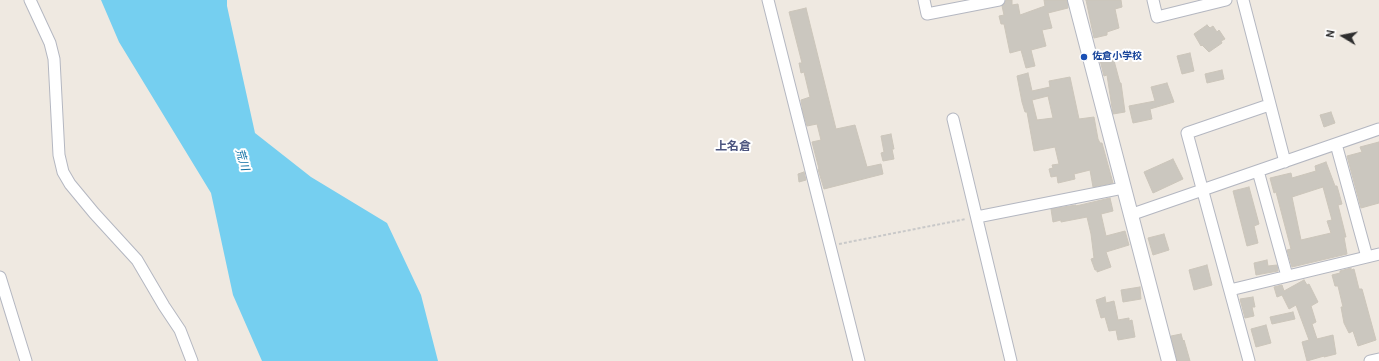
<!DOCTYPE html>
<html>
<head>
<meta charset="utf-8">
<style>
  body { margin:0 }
  #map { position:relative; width:1379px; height:361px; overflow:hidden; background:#efe9e1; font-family:Overpass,sans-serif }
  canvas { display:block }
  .north { position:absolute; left:1323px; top:16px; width:40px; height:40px; -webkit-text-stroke:3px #fff; paint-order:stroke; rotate:280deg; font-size:11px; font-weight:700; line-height:16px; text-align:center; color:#2e2e2e }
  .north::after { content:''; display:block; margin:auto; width:14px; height:18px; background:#2e2e2e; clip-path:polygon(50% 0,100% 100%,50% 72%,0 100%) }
</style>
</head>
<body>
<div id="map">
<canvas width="1379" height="361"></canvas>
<div class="north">N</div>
</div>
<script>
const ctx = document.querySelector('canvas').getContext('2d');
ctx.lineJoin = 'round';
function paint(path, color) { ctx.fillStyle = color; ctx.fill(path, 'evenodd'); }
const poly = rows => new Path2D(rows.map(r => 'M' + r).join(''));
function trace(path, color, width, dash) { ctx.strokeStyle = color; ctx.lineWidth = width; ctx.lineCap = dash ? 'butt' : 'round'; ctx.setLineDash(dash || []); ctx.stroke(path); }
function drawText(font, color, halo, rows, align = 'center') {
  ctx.font = font + ' Overpass,"Noto Sans JP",sans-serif'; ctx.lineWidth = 4; ctx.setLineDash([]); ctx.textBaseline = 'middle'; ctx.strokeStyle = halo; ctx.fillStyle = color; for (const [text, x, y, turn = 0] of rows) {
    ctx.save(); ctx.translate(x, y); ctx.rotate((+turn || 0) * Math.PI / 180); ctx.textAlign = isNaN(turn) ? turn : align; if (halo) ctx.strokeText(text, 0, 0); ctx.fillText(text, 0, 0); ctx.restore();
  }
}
const water = poly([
  [101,0,227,0,227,6,255,133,311,177,387,223,421,295,438,361,262,361,233,295,211,193,119,42]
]);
const building = poly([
  [1006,0,1012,0,1012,5,1018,4,1020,15,1045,6,1044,0,1067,0,1068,8,1048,13,1052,28,1042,30,1046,46,1031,50,1035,66,1026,68,1021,50,1010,53,1004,24,1001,24,999,16,1004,15,1002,6,1005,3,1006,0],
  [1086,0,1121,0,1122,7,1115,9,1119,28,1107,32,1107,35,1094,38,1086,0],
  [806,8,836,129,855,125,867,167,881,164,883,174,824,189,818,169,819,169,812,142,821,140,817,124,807,126,803,112,801,100,810,97,804,72,801,73,799,63,802,63,789,12,806,8],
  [1207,25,1210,28,1213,26,1217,32,1219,30,1225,39,1221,41,1222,43,1209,52,1202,45,1201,46,1194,34,1207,25],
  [1112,53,1120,83,1121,83,1125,112,1113,114,1107,75,1104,76,1099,56,1112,53],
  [1190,53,1194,71,1182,74,1177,56,1190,53],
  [1222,70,1224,79,1207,83,1205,74,1222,70],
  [1028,73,1032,91,1050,87,1049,81,1070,77,1079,119,1094,117,1098,139,1100,143,1102,143,1113,183,1093,187,1090,170,1074,174,1075,179,1058,183,1057,176,1051,177,1049,169,1053,168,1052,165,1059,164,1055,147,1034,151,1027,112,1025,112,1022,102,1017,76,1028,73],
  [1048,96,1053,118,1037,120,1032,100,1048,96],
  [1167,83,1174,102,1150,109,1152,119,1133,123,1129,106,1155,101,1151,87,1167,83],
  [1331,112,1335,123,1324,127,1320,115,1331,112],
  [891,134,894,149,892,149,894,159,883,161,881,153,884,152,881,136,891,134],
  [1379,142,1379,203,1361,208,1347,156,1362,152,1360,147,1379,142],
  [1173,159,1183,179,1153,193,1144,172,1173,159],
  [1326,162,1335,186,1337,186,1342,204,1338,205,1346,237,1344,237,1347,254,1292,267,1287,250,1291,249,1276,192,1274,193,1270,178,1291,173,1292,178,1316,171,1315,166,1326,162],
  [1323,187,1332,220,1327,221,1331,233,1301,240,1292,197,1323,187],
  [804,172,806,180,799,182,798,174,804,172],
  [1249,187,1259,224,1254,226,1258,243,1247,246,1233,191,1249,187],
  [1110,198,1113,211,1101,214,1106,236,1125,231,1129,245,1106,252,1111,267,1097,272,1097,270,1095,270,1091,259,1094,258,1091,234,1087,217,1061,222,1061,220,1053,222,1051,209,1076,205,1076,206,1110,198],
  [1164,234,1169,250,1153,255,1148,238,1164,234],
  [1267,260,1268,266,1277,265,1278,271,1256,275,1254,263,1267,260],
  [1207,265,1212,285,1194,290,1189,270,1207,265],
  [1351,268,1351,270,1354,269,1359,289,1362,289,1376,340,1358,346,1353,331,1349,333,1344,323,1341,307,1343,307,1338,286,1335,286,1332,275,1340,273,1340,271,1351,268],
  [1304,280,1307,285,1309,284,1318,302,1311,306,1316,322,1312,324,1317,339,1333,335,1336,354,1324,357,1324,356,1307,361,1302,342,1309,340,1296,305,1289,309,1282,295,1277,297,1274,287,1282,285,1284,291,1304,280],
  [1140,287,1141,299,1123,302,1121,290,1140,287],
  [1105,297,1106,303,1114,301,1118,320,1129,318,1129,321,1132,320,1135,337,1118,340,1116,330,1109,331,1105,317,1101,318,1096,300,1105,297],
  [1253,297,1255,307,1252,307,1254,316,1245,318,1240,299,1253,297],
  [1293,312,1295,319,1272,324,1270,317,1293,312],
  [1266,325,1271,343,1256,347,1251,329,1266,325],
  [1181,334,1183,341,1184,340,1190,361,1177,361,1171,336,1181,334]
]);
const path = poly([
  [839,244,966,219]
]);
const minor = poly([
  [30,0,50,43,54,59,59,155,63,172,70,184,94,213,137,260,164,306,180,330,192,361],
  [768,0,859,361],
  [924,0,927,14,999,0],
  [1153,0,1157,17,1226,0],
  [1243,0,1285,162],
  [953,119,1011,361],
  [1336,144,1367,257],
  [1258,171,1287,276],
  [1130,215,1379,129],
  [977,217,1123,188],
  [0,277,26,361],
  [1230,290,1379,254],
  [1249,361,1187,133,1269,105],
  [1370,361,1379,359]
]);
const tertiary = poly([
  [1075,0,1169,361]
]);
const markers = [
  [1084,57,4,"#1a4fb4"]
];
const transitNames = [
  ["佐倉小学校",1092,57]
];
const waterNames = [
  ["荒川",241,160,73]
];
const quarterNames = [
  ["上名倉",733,148]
];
paint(water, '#75cff0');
paint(building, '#cbc7bf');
trace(building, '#cbc5ba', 1);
trace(minor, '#b4b7c1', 13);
trace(tertiary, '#b4b7c1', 16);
trace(path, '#c9c9c9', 2, [3, 2]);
trace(minor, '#fff', 11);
trace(tertiary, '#fff', 14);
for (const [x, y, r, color] of markers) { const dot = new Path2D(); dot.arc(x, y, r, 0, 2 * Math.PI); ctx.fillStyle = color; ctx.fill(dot); trace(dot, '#fff', 1.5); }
drawText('bold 10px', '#164399', '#fff', transitNames, 'left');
drawText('italic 11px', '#0d6fa3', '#fff', waterNames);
drawText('bold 12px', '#4d5680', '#fff', quarterNames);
</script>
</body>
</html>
